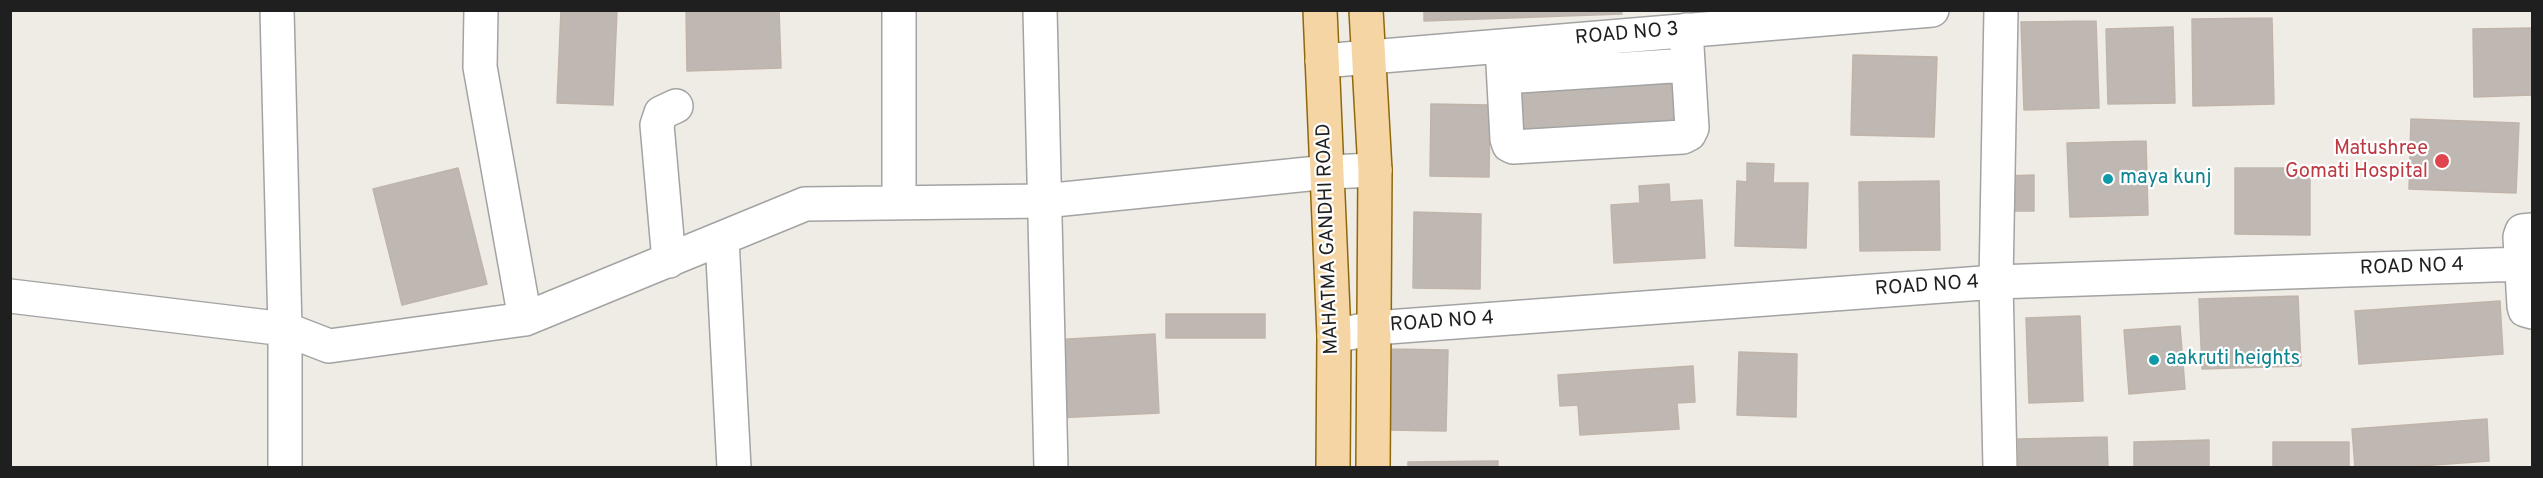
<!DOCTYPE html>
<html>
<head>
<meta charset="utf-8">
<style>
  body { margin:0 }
  #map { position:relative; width:2543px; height:478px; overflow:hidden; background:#efece6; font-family:Overpass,sans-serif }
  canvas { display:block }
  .frame { position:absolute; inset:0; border:12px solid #1f1f1f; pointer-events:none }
</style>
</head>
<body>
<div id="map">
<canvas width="2543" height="478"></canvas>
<div class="frame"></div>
</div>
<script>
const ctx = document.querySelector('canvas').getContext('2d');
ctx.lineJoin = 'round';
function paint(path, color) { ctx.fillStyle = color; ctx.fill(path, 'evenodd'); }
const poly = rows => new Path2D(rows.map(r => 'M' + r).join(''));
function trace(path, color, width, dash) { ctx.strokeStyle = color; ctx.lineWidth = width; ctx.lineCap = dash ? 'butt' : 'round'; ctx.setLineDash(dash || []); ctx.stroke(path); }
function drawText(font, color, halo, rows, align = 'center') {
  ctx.font = font + ' Overpass,sans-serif'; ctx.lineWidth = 4.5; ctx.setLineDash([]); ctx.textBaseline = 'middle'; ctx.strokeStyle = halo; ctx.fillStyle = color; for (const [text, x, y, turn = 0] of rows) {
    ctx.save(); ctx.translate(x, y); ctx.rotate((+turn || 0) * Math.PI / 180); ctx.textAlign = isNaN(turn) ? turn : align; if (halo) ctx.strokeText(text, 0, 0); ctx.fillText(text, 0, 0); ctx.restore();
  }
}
const building = poly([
  [561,10,617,10,613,105,557,103,561,10],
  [686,10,779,10,781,68,687,71,686,10],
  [1424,10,1621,10,1622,14,1424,21,1424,10],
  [2272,18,2274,104,2193,106,2192,19,2272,18],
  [2096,21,2099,108,2024,110,2021,22,2096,21],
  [2173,27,2175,103,2108,104,2106,29,2173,27],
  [2532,28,2532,95,2474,97,2473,29,2532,28],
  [1853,55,1937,57,1934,137,1851,135,1853,55],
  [1678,77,1683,127,1513,141,1508,88,1678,77],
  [1431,104,1490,105,1489,177,1430,176,1431,104],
  [2411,119,2519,123,2516,193,2409,189,2411,119],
  [2146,141,2148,215,2070,217,2067,143,2146,141],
  [1747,163,1774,164,1773,183,1808,183,1806,248,1735,246,1737,181,1747,182,1747,163],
  [458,168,487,284,402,305,373,189,458,168],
  [2235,168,2310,168,2310,235,2235,234,2235,168],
  [2034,175,2034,211,2005,211,2005,176,2034,175],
  [1939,181,1940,250,1860,251,1859,182,1939,181],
  [1669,184,1670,202,1702,200,1705,258,1614,263,1611,205,1640,203,1639,186,1669,184],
  [1414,212,1481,214,1480,289,1413,288,1414,212],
  [2298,296,2301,366,2202,369,2199,299,2298,296],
  [2500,301,2503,354,2359,364,2355,311,2500,301],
  [1166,314,1265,314,1265,338,1166,338,1166,314],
  [2080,316,2083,401,2029,403,2026,318,2080,316],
  [2180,326,2185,389,2129,394,2124,330,2180,326],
  [1155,334,1159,413,1055,418,1052,340,1155,334],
  [1392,349,1448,350,1446,431,1389,430,1392,349],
  [1739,352,1797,354,1796,417,1737,415,1739,352],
  [1693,366,1695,402,1677,403,1679,429,1580,435,1578,405,1560,406,1558,375,1693,366],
  [2487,419,2489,461,2394,468,2355,468,2352,429,2487,419],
  [2107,437,2108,468,2019,468,2018,439,2107,437],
  [2209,440,2209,468,2134,468,2134,442,2209,440],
  [2273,442,2349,442,2349,468,2273,468,2273,442],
  [1498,461,1498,468,1408,468,1408,462,1498,461]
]);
const minor = poly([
  [481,10,480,67,525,319],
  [1040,10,1051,468],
  [1502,46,1507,139,1509,145,1513,147,1683,137,1689,134,1692,128,1686,30],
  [1322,61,1932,10],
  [1504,77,1672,66],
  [899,203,899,10],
  [2532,230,2522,231,2520,237,2524,306,2525,310,2532,312],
  [722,239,734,468],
  [669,261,657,125,661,113,676,106],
  [10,296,285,329,277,10],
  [1334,336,1374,328,1996,282,2522,264],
  [285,468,285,329,329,346,525,319,805,204,1044,201,1328,172,1375,170],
  [2000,468,1996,282,2001,10]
]);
const major = poly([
  [1320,10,1334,336,1333,468],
  [1366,10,1375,170,1373,468]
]);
const markers = [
  [2442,161,8,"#e0444e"],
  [2108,179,6,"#0f9aa8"],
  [2154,360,6,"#0f9aa8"]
];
const streetNames = [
  ["ROAD NO 3",1627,35,-5],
  ["MAHATMA GANDHI ROAD",1329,239,-92],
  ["ROAD NO 4",2412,268,-2],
  ["ROAD NO 4",1927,287,-4],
  ["ROAD NO 4",1442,323,-4]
];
const healthNames = [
  ["Matushree",2428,150],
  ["Gomati Hospital",2428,173]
];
const cultureNames = [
  ["maya kunj",2120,179],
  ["aakruti heights",2166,360]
];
paint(building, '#bfb8b2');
trace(building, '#c0b4a9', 1.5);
trace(minor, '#a3a3a3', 36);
trace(major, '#8f680a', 36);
trace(minor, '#fff', 33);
trace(major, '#f6d5a4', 33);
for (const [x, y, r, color] of markers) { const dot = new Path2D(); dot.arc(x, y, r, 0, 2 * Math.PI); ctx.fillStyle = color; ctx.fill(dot); trace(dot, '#fff', 2); }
drawText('20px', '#1f1f1f', '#fff', streetNames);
drawText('20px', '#be3a42', '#fff', healthNames, 'right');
drawText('20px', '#0d838f', '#fff', cultureNames, 'left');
</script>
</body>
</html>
